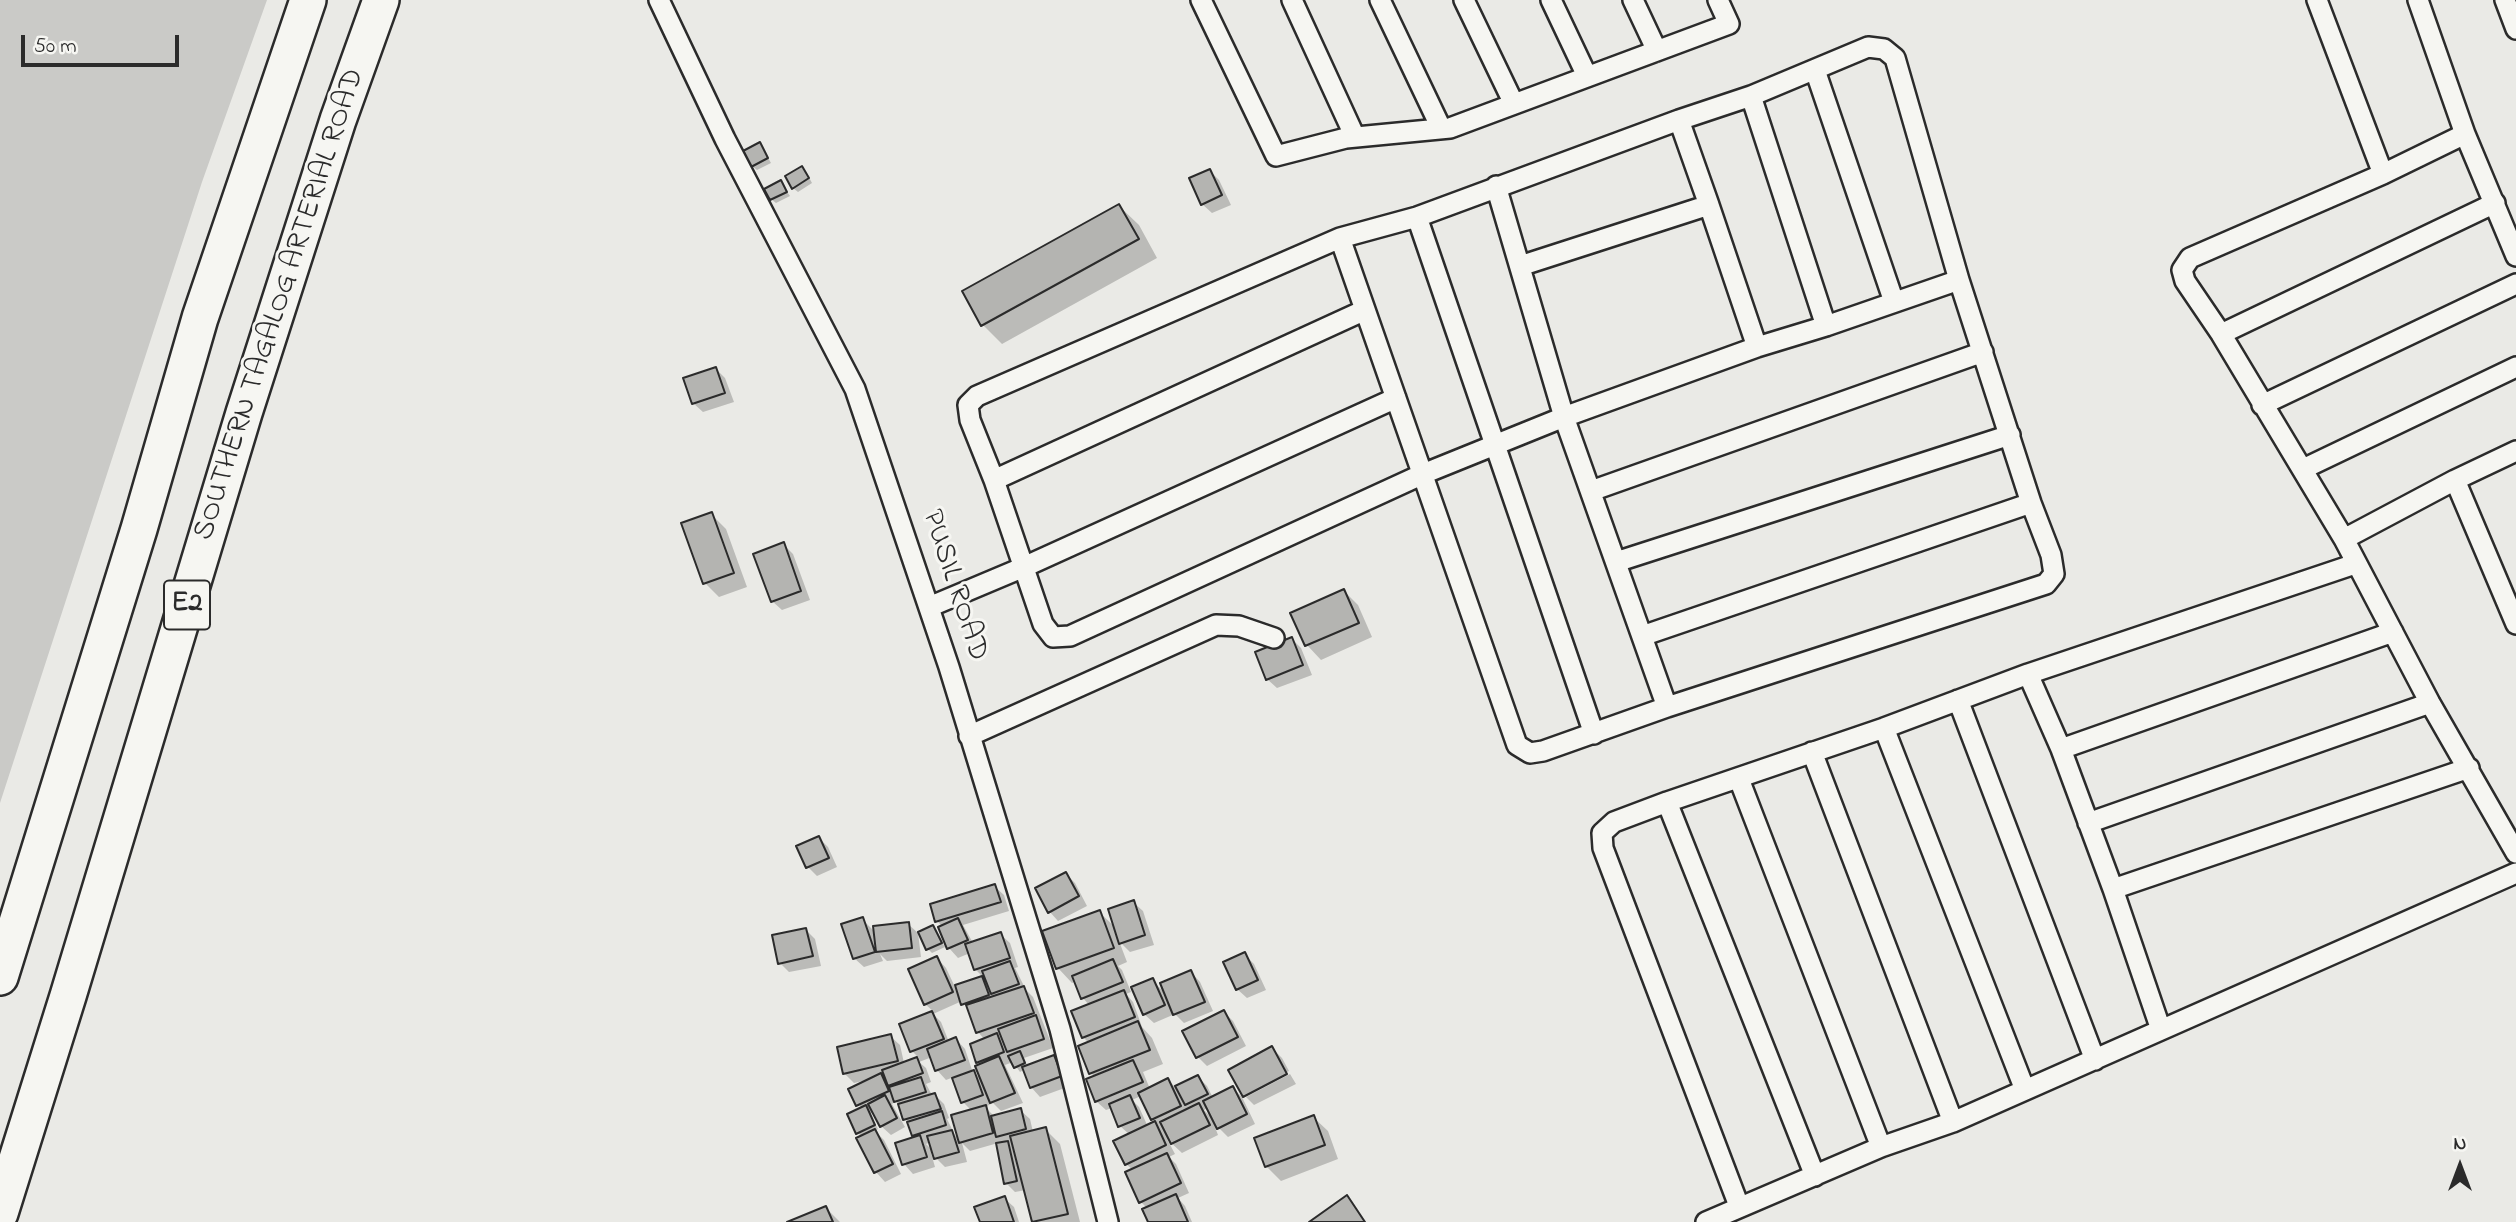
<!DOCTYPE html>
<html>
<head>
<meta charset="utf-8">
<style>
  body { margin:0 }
  #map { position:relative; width:2516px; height:1222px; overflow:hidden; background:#eaeae6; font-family:"Indie Flower",sans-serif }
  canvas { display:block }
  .north { position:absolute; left:2425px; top:1131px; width:70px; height:70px; -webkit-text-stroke:5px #f6f6f2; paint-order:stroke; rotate:0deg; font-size:19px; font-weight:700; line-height:28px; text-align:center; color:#2b2b2b }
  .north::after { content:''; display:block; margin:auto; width:24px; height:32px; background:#2b2b2b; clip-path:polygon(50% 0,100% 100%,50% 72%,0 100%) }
  .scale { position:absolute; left:21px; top:35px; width:158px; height:32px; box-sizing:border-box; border:4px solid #2b2b2b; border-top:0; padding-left:9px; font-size:21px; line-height:24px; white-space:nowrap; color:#2b2b2b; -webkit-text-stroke:5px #f6f6f2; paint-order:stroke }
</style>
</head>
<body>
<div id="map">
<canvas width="2516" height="1222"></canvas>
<div class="north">N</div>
<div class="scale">50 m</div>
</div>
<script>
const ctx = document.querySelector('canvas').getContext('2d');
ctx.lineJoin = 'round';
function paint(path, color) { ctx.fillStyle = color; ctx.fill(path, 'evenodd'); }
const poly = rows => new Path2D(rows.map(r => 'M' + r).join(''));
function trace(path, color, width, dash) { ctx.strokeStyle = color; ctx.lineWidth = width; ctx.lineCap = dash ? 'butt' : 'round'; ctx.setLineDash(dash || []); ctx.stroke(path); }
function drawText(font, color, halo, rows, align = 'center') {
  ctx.font = font + ' "Indie Flower",sans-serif'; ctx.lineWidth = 6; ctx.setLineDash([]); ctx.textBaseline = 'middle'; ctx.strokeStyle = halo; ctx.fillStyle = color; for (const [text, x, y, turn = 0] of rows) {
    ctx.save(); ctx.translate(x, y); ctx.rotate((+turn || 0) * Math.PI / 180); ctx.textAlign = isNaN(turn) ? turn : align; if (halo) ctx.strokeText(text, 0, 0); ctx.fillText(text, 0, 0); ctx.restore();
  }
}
const green = poly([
  [0,0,267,0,202,182,0,803]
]);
const shadow = poly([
  [760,144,771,163,757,170,752,166],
  [1210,171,1219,180,1231,205,1212,213,1202,204],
  [806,172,812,183,798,192,793,188],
  [780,182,790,196,776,203,771,199],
  [1119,206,1139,225,1157,258,1002,344,983,325],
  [716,369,725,378,734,402,703,412,693,403],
  [711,514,726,529,747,587,719,597,705,583],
  [783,544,793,554,810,600,782,610,772,601],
  [1344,591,1358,605,1372,637,1321,660,1307,645,1293,613],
  [1292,639,1301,648,1312,675,1277,688,1267,679],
  [819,838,828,847,837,867,817,876,808,867],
  [1066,874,1075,883,1087,906,1058,921,1049,911],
  [994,886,1004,895,1009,911,963,925,973,943,1000,934,1010,943,1018,967,1015,968,1026,990,1033,997,1053,1048,1024,1058,1028,1067,1054,1057,1063,1067,1070,1086,1040,1097,1031,1087,1025,1069,1020,1072,1013,1062,1005,1065,1023,1103,1001,1111,993,1103,985,1107,995,1117,1020,1110,1030,1119,1033,1132,1045,1129,1060,1144,1080,1222,1034,1222,1026,1190,1015,1192,1006,1183,998,1143,970,1151,962,1143,967,1162,945,1167,931,1153,935,1167,913,1174,904,1164,916,1138,896,1101,892,1104,905,1127,891,1135,881,1126,874,1112,870,1114,878,1129,875,1131,884,1140,901,1174,885,1182,876,1172,859,1138,862,1137,858,1133,862,1109,850,1090,867,1080,854,1083,845,1074,890,1036,900,1045,904,1063,919,1058,912,1051,901,1025,934,1012,925,1004,937,958,946,968,955,987,983,977,975,969,970,953,958,958,949,948,943,927,937,921],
  [962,1001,970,1011,978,1032,985,1040,978,1062,981,1065,983,1081,972,1070,965,1049,956,1039,949,1042,941,1022,933,1014],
  [932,1057,937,1070,946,1080,954,1077,963,1102,972,1111,960,1140,955,1135,947,1119,949,1118,944,1104,935,1095,932,1095,926,1084,931,1082,926,1068,919,1062],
  [931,1142,934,1152,926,1144],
  [1133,902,1143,911,1154,945,1130,952,1119,941,1127,962,1118,966,1122,970,1131,992,1126,994,1133,1002,1142,1027,1152,1038,1163,1064,1143,1072,1150,1089,1168,1080,1176,1088,1198,1077,1207,1086,1213,1098,1233,1088,1242,1097,1255,1124,1228,1137,1213,1122,1218,1135,1182,1153,1167,1139,1175,1154,1169,1157,1176,1164,1189,1193,1178,1198,1185,1206,1192,1222,1150,1222,1148,1209,1141,1202,1133,1170,1126,1164,1130,1135,1120,1126,1112,1108,1106,1110,1096,1101,1095,1077,1091,1073,1089,1043,1083,1037,1090,1006,1083,998,1076,981,1072,983,1058,968,1099,912,1116,928],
  [1141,1096,1156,1123,1148,1127,1139,1107,1132,1100],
  [1208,1108,1213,1119,1204,1110],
  [862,919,876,933,908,924,918,933,921,957,887,961,880,954,883,961,864,967,854,958],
  [932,928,945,947,932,953,928,949],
  [805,929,815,939,821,966,789,972,780,963],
  [1244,954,1254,964,1266,990,1247,998,1237,989],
  [1191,972,1200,982,1213,1011,1184,1023,1175,1014,1154,1023,1144,1014,1152,980,1166,994],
  [1224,1012,1233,1021,1246,1046,1207,1066,1198,1057],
  [1272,1048,1282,1058,1289,1071,1245,1094,1245,1097,1231,1071],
  [1290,1074,1296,1084,1254,1105,1246,1097],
  [1313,1117,1328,1131,1338,1159,1281,1181,1266,1166],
  [1004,1198,1014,1207,1019,1222,981,1222],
  [826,1208,840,1222,792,1222]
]);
const building = poly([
  [760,142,768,158,751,167,743,151,760,142],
  [802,166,809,178,792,189,785,176,802,166],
  [1210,169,1222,195,1201,205,1189,178,1210,169],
  [781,180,787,192,770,200,764,189,781,180],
  [1119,204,1139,239,981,326,962,291,1119,204],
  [716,367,725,393,692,404,683,378,716,367],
  [712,512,734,573,703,584,681,523,712,512],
  [784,542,801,591,771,602,753,554,784,542],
  [1344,589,1359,623,1305,646,1290,613,1344,589],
  [1292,637,1303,665,1266,680,1255,652,1292,637],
  [819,836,829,858,806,868,796,846,819,836],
  [1066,872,1079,896,1048,913,1035,888,1066,872],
  [995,884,1001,902,935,922,930,904,995,884],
  [1134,900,1145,935,1119,944,1108,909,1134,900],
  [1100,910,1114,948,1056,969,1042,931,1100,910],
  [863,917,875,952,853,959,841,924,863,917],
  [958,918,968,940,947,949,938,927,958,918],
  [909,922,912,948,876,952,873,926,909,922],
  [933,925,942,943,926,950,918,932,933,925],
  [806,928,813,956,778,964,772,935,806,928],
  [1001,932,1010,958,974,970,965,944,1001,932],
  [1245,952,1258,980,1236,990,1223,962,1245,952],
  [937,956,953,992,924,1005,908,969,937,956],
  [1113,959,1123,982,1081,999,1072,976,1113,959],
  [1010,961,1019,984,991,994,982,971,1010,961],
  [1191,970,1205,1002,1173,1015,1160,983,1191,970],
  [982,976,989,995,961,1005,955,985,982,976],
  [1153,978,1165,1005,1143,1015,1131,987,1153,978],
  [1024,986,1034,1013,976,1033,966,1005,1024,986],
  [1124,990,1135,1017,1082,1038,1071,1011,1124,990],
  [1224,1010,1238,1037,1196,1058,1182,1031,1224,1010],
  [932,1011,944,1039,910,1052,899,1024,932,1011],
  [1036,1015,1044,1039,1007,1052,998,1029,1036,1015],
  [1138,1021,1150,1050,1089,1074,1078,1046,1138,1021],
  [997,1033,1004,1052,976,1063,970,1044,997,1033],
  [891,1034,898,1061,843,1074,837,1047,891,1034],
  [956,1037,965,1060,935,1071,927,1049,956,1037],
  [1272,1046,1287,1074,1243,1097,1228,1070,1272,1046],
  [1020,1051,1025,1063,1014,1068,1008,1056,1020,1051],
  [1054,1055,1062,1076,1030,1088,1022,1067,1054,1055],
  [999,1056,1015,1093,990,1103,975,1066,999,1056],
  [917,1057,923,1073,888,1086,882,1070,917,1057],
  [1133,1060,1143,1082,1095,1102,1086,1079,1133,1060],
  [974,1070,983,1095,961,1103,952,1078,974,1070],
  [881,1073,889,1091,856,1106,848,1089,881,1073],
  [1198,1075,1208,1094,1185,1105,1175,1086,1198,1075],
  [921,1077,926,1092,894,1102,889,1087,921,1077],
  [1168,1078,1181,1106,1151,1120,1138,1093,1168,1078],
  [1233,1086,1247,1114,1217,1129,1203,1101,1233,1086],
  [935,1093,941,1109,903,1120,898,1104,935,1093],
  [885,1095,897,1118,880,1127,868,1104,885,1095],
  [1130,1095,1140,1118,1118,1127,1109,1104,1130,1095],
  [1199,1103,1210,1125,1171,1144,1160,1122,1199,1103],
  [866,1105,875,1125,856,1134,847,1114,866,1105],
  [986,1105,993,1133,959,1143,951,1115,986,1105],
  [1021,1108,1026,1129,996,1137,991,1116,1021,1108],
  [942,1111,946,1125,912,1136,907,1122,942,1111],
  [1314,1115,1325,1145,1265,1167,1254,1138,1314,1115],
  [1155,1121,1166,1145,1125,1165,1113,1141,1155,1121],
  [1046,1127,1068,1214,1032,1222,1010,1136,1046,1127],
  [875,1129,893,1164,874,1173,856,1138,875,1129],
  [952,1130,959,1152,934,1159,927,1136,952,1130],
  [920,1135,927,1157,902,1165,895,1143,920,1135],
  [1008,1141,1017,1181,1004,1184,996,1143,1008,1141],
  [1167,1153,1181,1183,1139,1203,1125,1172,1167,1153],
  [1176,1194,1188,1222,1148,1222,1142,1209,1176,1194],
  [1347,1195,1365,1222,1309,1222,1347,1195],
  [1005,1196,1014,1222,980,1222,974,1207,1005,1196],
  [826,1206,833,1222,787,1222,826,1206]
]);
const minor = poly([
  [659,0,725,139,855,389,949,667,1060,1029,1108,1222],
  [1201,0,1276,156,1346,138,1450,128,1729,24,1718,0],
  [1292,0,1355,137],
  [1380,0,1441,128],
  [1464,0,1514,104],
  [1551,0,1587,76],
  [1633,0,1657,51],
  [2317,0,2383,174],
  [2418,0,2465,134,2516,256],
  [2505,0,2516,29],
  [1868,47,1884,49,1895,58,1959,280,1826,326,1757,347,1564,417,1423,474,1070,636,1053,637,1043,624,994,480,970,420,968,405,977,396,1340,238,1417,217,1679,120,1751,96,1868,47],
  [1815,70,1894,302],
  [1751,96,1826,326],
  [2465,134,2383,174,2190,258,2182,270,2185,281,2221,334,2344,539,2430,703,2516,853],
  [1496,186,1564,417,1667,707],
  [1709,205,1757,347],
  [1417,217,1594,734],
  [1340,238,1517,745,1530,753,1543,751,1667,707,2046,584,2054,574,2051,555,2031,503,1959,280],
  [1520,266,1709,205,1679,120],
  [2221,334,2495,203],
  [2262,405,2516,284],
  [2303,469,2516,367],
  [994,480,1365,310],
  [2455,480,2516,624],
  [1591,491,1983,352],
  [2344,539,2455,480,2516,451],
  [1616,562,2010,435],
  [929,607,1024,567,1396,398],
  [1642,636,2031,503],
  [2028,674,2061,749,2113,889,2161,1030],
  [1958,700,2095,1060],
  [1884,728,2025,1090],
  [969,736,1216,625,1239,626,1274,638],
  [2061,749,2393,632],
  [1812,752,1953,1122],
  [1739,779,1881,1147],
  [1667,802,1815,1176],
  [2088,823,2430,703],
  [2113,889,2469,768],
  [1739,1206,1603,848,1602,833,1614,822,1667,802,1884,728,2028,674,2355,564],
  [1706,1222,1881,1147,1953,1122,2516,873]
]);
const motorway = poly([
  [0,977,139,529,200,318,308,0],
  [0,1213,68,996,244,413,338,120,381,0]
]);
const shields = [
  [187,605,46]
];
const shieldNames = [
  ["E2",187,605]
];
const streetNames = [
  ["SOUTHERN TAGALOG ARTERIAL ROAD",281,305,-72],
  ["PUSIL ROAD",953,586,72]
];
paint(green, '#cacac7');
paint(shadow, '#0003');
paint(building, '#b4b4b1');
trace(building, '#2b2b2b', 2);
trace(minor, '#2b2b2b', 24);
trace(motorway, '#2b2b2b', 40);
trace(minor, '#f6f6f2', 19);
trace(motorway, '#f6f6f2', 35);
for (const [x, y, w] of shields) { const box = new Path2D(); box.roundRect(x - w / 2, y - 24.5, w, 49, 5); ctx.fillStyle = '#f6f6f2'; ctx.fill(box); trace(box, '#2b2b2b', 2); }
drawText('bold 28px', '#2b2b2b', null, shieldNames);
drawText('30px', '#2b2b2b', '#f6f6f2', streetNames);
</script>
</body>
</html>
